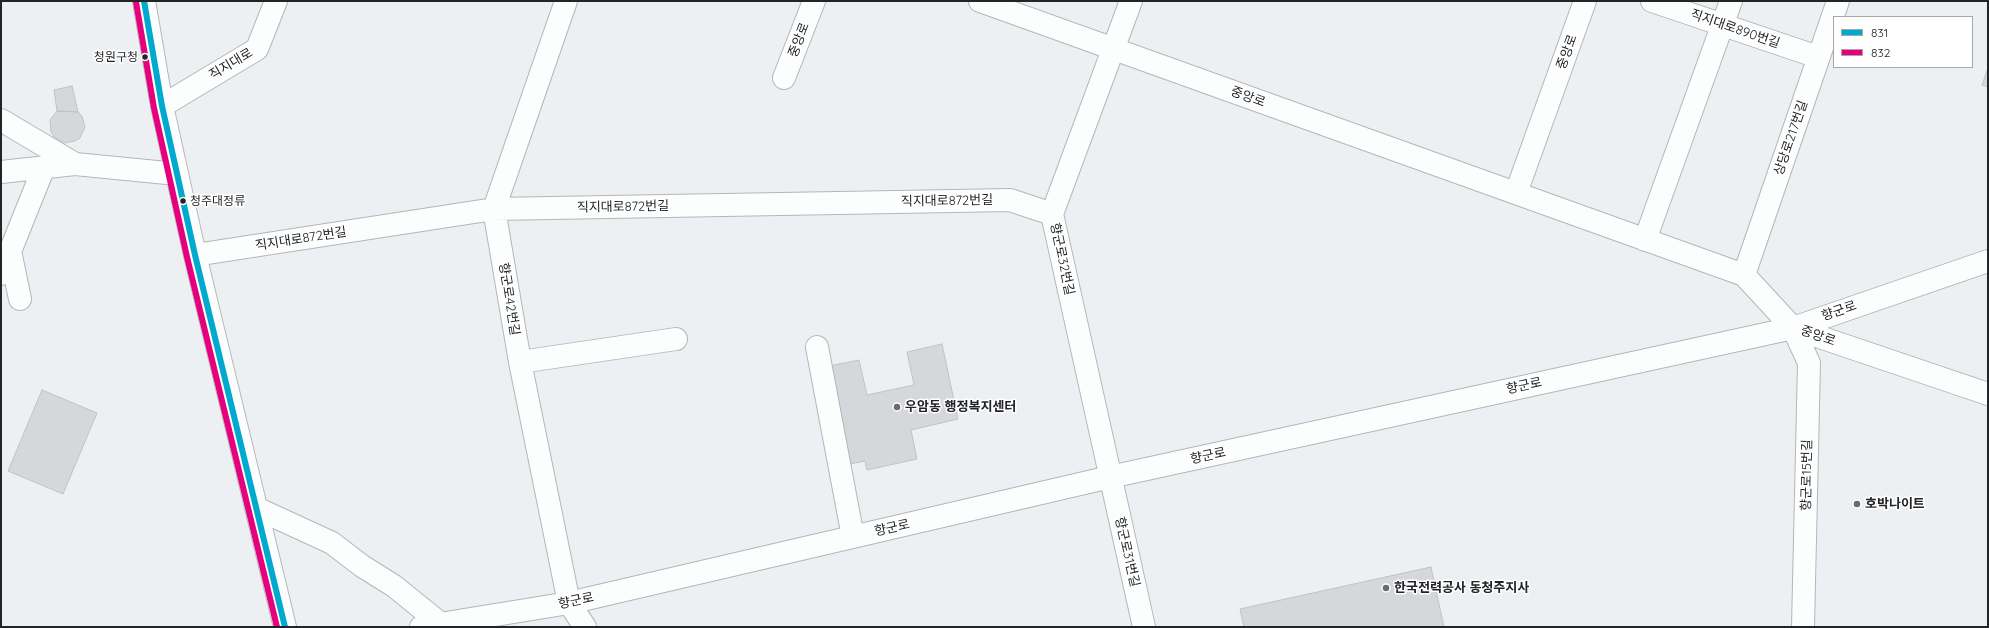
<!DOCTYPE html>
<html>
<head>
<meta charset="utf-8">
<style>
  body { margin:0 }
  #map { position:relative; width:1989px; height:628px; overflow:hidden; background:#edf0f3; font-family:Quicksand,sans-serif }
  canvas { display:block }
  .frame { position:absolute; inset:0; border:2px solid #232426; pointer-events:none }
  .legend { position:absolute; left:1833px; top:16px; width:140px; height:52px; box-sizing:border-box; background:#fff; border:1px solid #a7a7a8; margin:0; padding:5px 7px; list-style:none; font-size:12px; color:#232426 }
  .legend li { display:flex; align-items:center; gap:8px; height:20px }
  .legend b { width:20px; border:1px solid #a7a7a8 }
</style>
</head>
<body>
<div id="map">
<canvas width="1989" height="628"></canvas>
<div class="frame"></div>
<ul class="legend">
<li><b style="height:5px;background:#00a9ce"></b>831</li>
<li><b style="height:5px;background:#e5007d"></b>832</li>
</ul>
</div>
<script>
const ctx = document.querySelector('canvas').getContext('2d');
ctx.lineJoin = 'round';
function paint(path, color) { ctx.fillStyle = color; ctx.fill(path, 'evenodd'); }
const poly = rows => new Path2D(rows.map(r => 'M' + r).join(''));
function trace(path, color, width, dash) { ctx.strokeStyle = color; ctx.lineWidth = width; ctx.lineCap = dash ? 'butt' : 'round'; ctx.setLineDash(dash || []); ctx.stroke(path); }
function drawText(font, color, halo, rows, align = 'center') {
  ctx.font = font + ' Quicksand,"Noto Sans KR",sans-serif'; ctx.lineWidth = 3; ctx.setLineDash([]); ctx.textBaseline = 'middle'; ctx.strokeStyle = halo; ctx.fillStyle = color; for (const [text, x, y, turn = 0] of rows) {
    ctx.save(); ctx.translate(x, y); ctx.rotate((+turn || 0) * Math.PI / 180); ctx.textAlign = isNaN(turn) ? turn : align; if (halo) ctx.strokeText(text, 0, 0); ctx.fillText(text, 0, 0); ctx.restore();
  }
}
const building = poly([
  [1988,68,1988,87,1982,85,1988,68],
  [72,86,78,112,57,111,54,90,72,86],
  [57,111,78,112,82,116,85,127,80,138,75,141,64,143,54,137,51,132,50,120,57,111],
  [942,344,958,419,911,430,917,459,867,470,865,461,850,464,829,366,859,360,867,395,914,385,907,352,942,344],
  [42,390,97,413,63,494,8,471,42,390],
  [1431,567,1444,627,1244,627,1240,609,1431,567]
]);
const minor = poly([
  [144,1,162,106,195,255,285,627],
  [566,1,494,209,520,362,569,603,585,627],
  [980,1,1744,275,1793,328,1988,394],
  [1131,1,1052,214,1144,627],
  [1652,1,1818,57],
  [784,78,814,1],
  [162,106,257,49,276,1],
  [1,120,75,164,1,172],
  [75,164,177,174],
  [1516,193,1585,1],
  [1645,240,1731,1],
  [10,251,20,299],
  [195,255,494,209,1010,200,1052,214],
  [1,274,44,167],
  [1744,275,1838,1],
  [1793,328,1809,363,1803,627],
  [817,347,853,537],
  [520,362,676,339],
  [256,508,332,543,362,566,394,586,441,624],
  [421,627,569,603,1110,477,1793,328,1988,261]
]);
const bus1 = poly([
  [144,1,162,106,195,255,285,627]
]);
const bus2 = poly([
  [136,2,154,108,187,257,277,627]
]);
const markers = [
  [145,57,3.5,"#232426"],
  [183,201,3.5,"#232426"],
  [897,407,4,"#6a6b6e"],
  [1857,504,4,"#6a6b6e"],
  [1386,588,4,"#6a6b6e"]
];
const busNames = [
  ["청원구청",138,57],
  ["청주대정류",190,201,"left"]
];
const streetNames = [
  ["직지대로890번길",1735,29,19],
  ["중앙로",799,40,-69],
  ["중앙로",1567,52,-70],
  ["직지대로",231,64,-31],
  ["중앙로",1248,97,20],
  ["상당로217번길",1791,138,-71],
  ["직지대로872번길",947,201,-1],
  ["직지대로872번길",623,207,-1],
  ["직지대로872번길",301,239,-9],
  ["향군로32번길",1062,259,78],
  ["향군로42번길",509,299,81],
  ["향군로",1839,311,-19],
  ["중앙로",1818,336,19],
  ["향군로",1524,386,-12],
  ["향군로",1208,456,-12],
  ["향군로15번길",1807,475,-89],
  ["향군로",892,528,-13],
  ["향군로31번길",1127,552,77],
  ["향군로",576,601,-12]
];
const poiNames = [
  ["우암동 행정복지센터",905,407],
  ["호박나이트",1865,504],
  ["한국전력공사 동청주지사",1394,588]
];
paint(building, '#d5d7da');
trace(building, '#c0c2c5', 1);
trace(minor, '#b4b6b9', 24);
trace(minor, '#fcfdfd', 22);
trace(bus1, '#00a9ce', 6);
trace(bus2, '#e5007d', 6);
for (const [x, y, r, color] of markers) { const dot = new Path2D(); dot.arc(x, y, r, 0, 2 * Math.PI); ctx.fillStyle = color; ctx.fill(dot); trace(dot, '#fff', 1.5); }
drawText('12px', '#232426', '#fff', busNames, 'right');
drawText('13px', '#232426', '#fff', streetNames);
drawText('bold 13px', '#232426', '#fff', poiNames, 'left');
</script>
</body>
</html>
